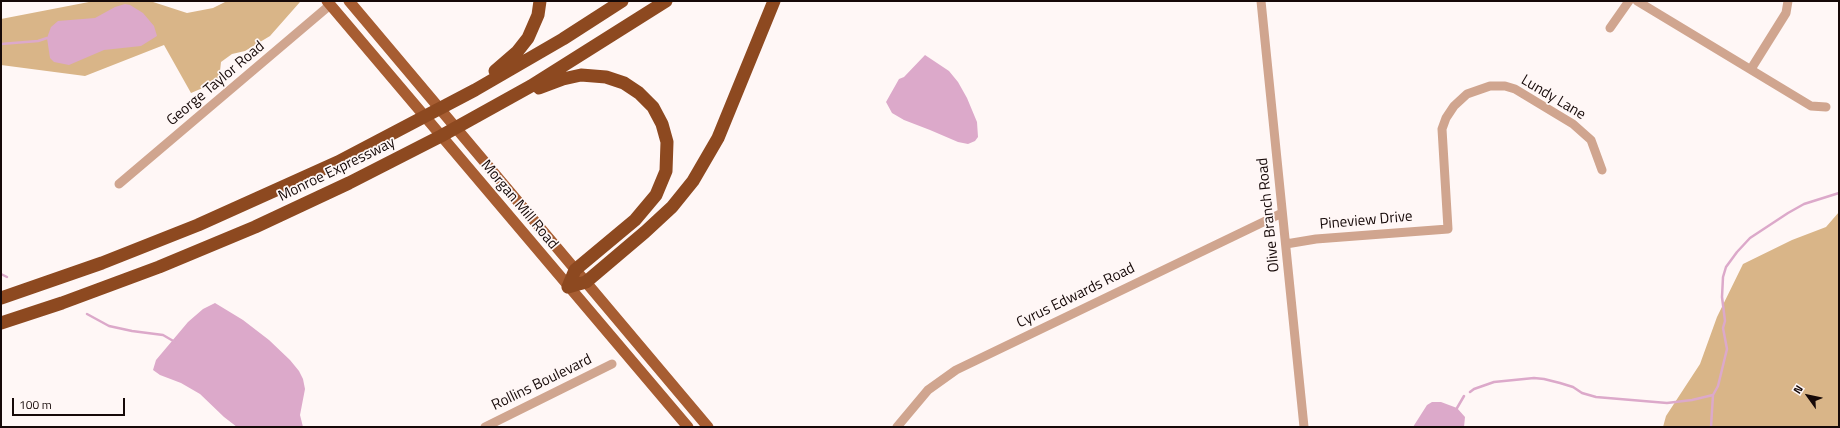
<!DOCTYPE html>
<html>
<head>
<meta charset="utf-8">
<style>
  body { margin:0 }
  #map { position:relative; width:1840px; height:428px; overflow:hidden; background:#fff7f6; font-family:"Titillium Web",sans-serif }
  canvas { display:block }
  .frame { position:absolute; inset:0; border:2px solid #160908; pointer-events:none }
  .north { position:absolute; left:1788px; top:376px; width:40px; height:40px; -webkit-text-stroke:3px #fff7f6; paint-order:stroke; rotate:303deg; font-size:11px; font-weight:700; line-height:16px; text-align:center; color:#160908 }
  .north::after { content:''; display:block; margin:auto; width:14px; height:18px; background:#160908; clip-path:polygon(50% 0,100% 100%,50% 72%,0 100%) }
  .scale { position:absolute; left:12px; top:398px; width:113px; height:18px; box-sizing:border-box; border:2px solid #160908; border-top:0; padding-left:5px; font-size:12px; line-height:14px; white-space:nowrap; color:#160908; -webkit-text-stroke:3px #fff7f6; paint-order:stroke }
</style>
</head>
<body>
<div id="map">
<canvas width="1840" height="428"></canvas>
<div class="frame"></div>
<div class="north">N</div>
<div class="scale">100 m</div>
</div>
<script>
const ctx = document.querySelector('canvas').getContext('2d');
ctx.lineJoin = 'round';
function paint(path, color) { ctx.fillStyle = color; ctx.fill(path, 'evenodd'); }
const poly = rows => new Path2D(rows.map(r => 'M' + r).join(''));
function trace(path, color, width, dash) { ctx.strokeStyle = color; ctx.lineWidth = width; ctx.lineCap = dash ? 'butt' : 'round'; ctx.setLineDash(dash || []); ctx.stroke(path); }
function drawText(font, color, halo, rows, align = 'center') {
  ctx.font = font + ' "Titillium Web",sans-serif'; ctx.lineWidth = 3.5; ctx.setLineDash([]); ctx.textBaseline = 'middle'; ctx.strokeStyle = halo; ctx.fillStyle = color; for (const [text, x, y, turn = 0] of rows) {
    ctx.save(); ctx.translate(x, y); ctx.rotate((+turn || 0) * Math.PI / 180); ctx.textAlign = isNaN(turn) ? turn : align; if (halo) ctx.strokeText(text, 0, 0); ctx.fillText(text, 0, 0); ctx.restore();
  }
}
const forest = poly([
  [94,1,150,1,187,13,213,8,227,1,300,2,270,36,245,51,232,54,221,62,219,81,191,93,164,45,85,76,1,65,1,19],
  [1839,212,1839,427,1663,427,1666,416,1700,364,1717,317,1743,264,1792,240,1826,227]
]);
const water = poly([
  [125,4,130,5,143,13,154,26,157,36,141,46,104,50,69,65,54,62,50,58,47,38,51,27,58,21,95,18,115,7],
  [925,55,949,71,958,82,967,98,977,122,978,137,975,141,968,144,958,142,930,130,904,120,892,113,886,102,899,79,904,77],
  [215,303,243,320,269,340,290,360,299,371,303,379,305,389,300,415,303,427,237,427,224,417,200,394,181,383,160,375,153,370,156,360,188,322,203,309],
  [1432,402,1441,402,1457,408,1465,417,1464,427,1413,427,1427,405]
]);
const stream = poly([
  [1,44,38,41,47,38],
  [1,274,7,277],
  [87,314,109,326,132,331,163,335,175,342],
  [1470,392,1474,389,1494,382,1534,378,1544,379,1560,383,1573,387,1582,393,1596,397,1667,403,1692,400,1713,395],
  [1457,408,1464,396],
  [1711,427,1713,395,1718,386,1727,349,1723,328,1725,321,1722,297,1723,277,1726,267,1737,252,1750,238,1788,213,1804,204,1839,193]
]);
const minor = poly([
  [1261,1,1304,427],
  [1637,1,1811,106,1826,107],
  [1610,28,1629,1],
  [1751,69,1786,13,1788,1],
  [119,184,330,5],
  [1286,244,1316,239,1448,229,1442,129,1446,118,1454,106,1467,94,1490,86,1505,86,1515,89,1573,124,1591,140,1602,170],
  [485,427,612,364],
  [897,427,928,390,956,370,1282,213]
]);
const major = poly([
  [327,1,688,427],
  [349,1,708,427]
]);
const highway = poly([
  [495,71,517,52,528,38,538,15,540,1],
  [539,88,563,79,581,75,606,77,624,83,639,93,653,107,662,124,667,142,666,171,656,195,635,220,575,270,568,287],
  [568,287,586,282,645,232,672,207,693,181,718,138,774,1],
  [1,298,102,263,198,225,338,162,475,90,563,39,622,1],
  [1,323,62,303,159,267,255,227,349,183,441,136,531,86,666,1]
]);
const streetNames = [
  ["George Taylor Road",216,84,-40],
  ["Lundy Lane",1553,98,31],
  ["Monroe Expressway",337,170,-26],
  ["Morgan Mill Road",519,205,50],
  ["Olive Branch Road",1269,215,-96],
  ["Pineview Drive",1366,221,-5],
  ["Cyrus Edwards Road",1076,296,-26],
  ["Rollins Boulevard",542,383,-26]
];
paint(forest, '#d9b588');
paint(water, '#dca9ca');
trace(stream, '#dca9ca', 2.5);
trace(minor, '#d0a58f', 9);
trace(major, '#a75d32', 11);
trace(highway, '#8d4920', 13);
drawText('15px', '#160908', '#fff7f6', streetNames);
</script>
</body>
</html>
